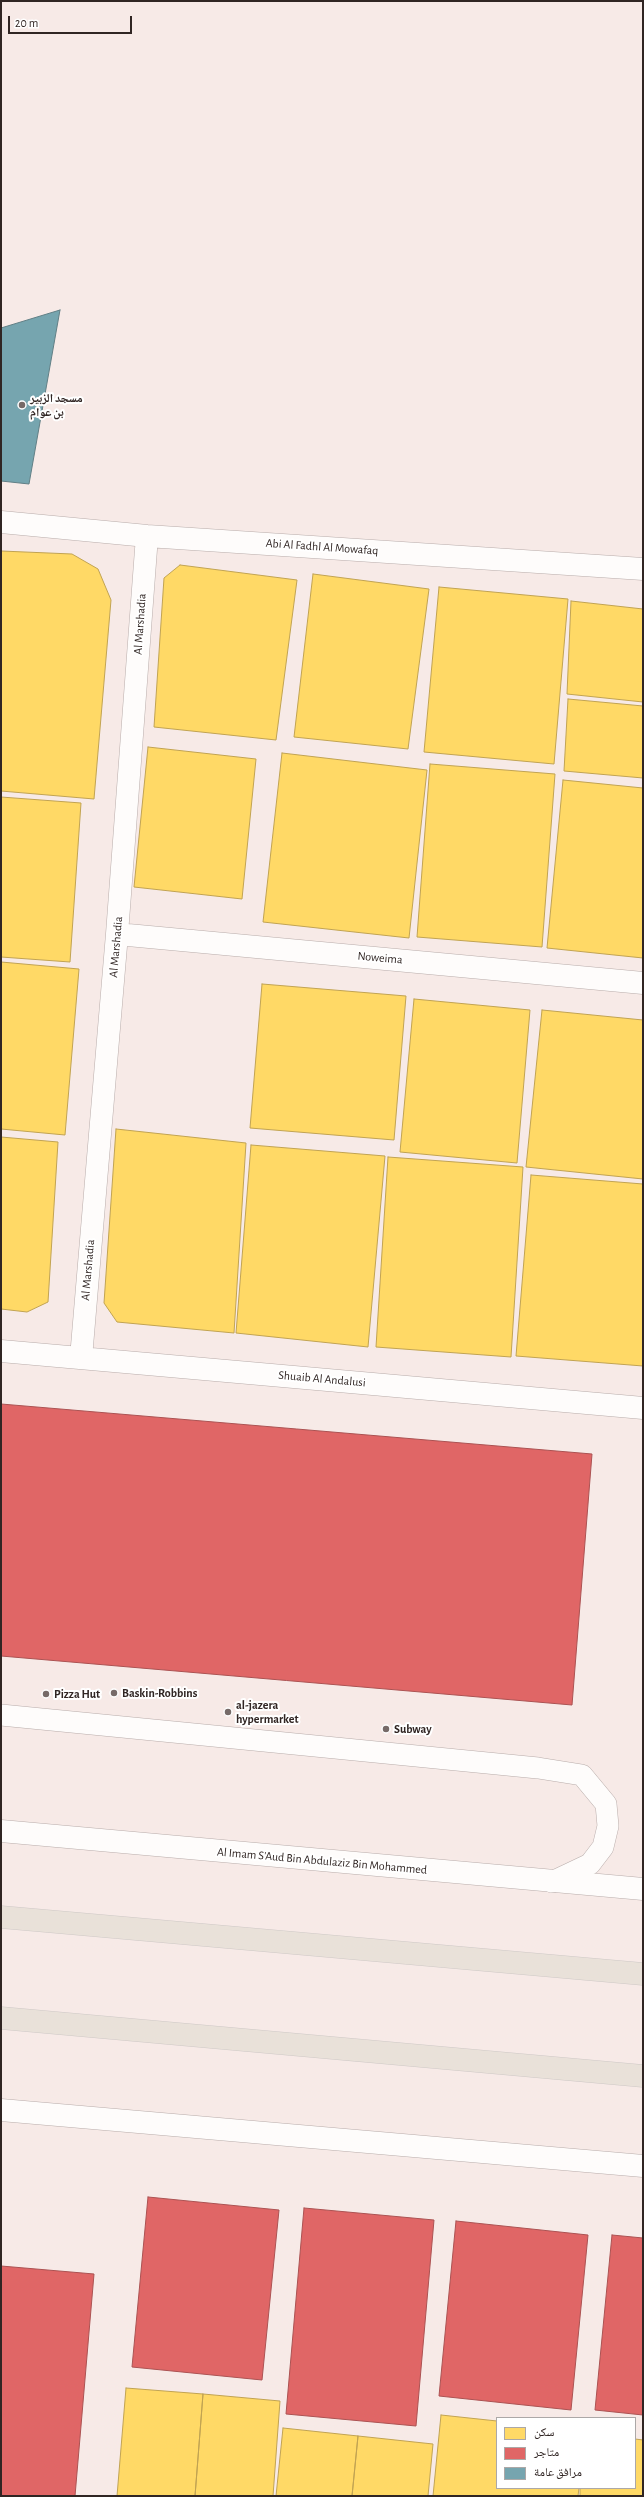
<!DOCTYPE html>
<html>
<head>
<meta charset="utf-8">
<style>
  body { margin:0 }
  #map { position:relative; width:644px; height:2497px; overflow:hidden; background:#f7eae7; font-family:"Alegreya Sans","Noto Naskh Arabic",sans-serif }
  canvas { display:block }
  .frame { position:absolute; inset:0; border:2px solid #302523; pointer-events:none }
  .legend { position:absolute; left:496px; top:2417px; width:140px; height:72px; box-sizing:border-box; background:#fff; border:1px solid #aca8a7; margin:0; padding:5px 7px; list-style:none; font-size:12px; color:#302523 }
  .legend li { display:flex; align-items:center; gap:8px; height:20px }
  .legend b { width:20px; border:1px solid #aca8a7 }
  .scale { position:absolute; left:8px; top:16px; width:124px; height:18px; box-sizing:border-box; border:2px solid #302523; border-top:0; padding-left:5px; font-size:12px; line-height:14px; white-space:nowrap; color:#302523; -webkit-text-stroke:3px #fff; paint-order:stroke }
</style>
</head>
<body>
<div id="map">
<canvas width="644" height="2497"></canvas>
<div class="frame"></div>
<ul class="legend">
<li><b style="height:11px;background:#ffd966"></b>سكن</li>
<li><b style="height:11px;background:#e06666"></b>متاجر</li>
<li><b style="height:11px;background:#76a5af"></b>مرافق عامة</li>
</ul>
<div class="scale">20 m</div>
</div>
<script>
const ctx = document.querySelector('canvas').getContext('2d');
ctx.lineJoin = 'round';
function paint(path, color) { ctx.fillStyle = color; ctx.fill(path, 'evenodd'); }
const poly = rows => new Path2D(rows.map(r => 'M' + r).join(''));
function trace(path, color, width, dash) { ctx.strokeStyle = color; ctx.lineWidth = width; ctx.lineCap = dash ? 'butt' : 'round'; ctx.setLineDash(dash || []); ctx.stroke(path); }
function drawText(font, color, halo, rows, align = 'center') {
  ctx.font = font + ' "Alegreya Sans","Noto Naskh Arabic",sans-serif'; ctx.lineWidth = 4; ctx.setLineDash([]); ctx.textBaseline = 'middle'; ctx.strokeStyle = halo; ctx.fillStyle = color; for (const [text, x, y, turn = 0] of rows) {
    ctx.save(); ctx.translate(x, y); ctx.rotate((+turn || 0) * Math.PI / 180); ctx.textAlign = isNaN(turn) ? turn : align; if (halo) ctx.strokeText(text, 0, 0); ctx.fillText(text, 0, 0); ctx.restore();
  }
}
const homes = poly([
  [1,551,72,554,98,569,111,600,94,799,1,791,1,551],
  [180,565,297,580,276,740,154,727,164,578,180,565],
  [313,574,429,589,408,749,294,737,313,574],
  [439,587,568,599,554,764,424,752,439,587],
  [571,601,643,609,643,702,567,694,571,601],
  [568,699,643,706,643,778,564,771,568,699],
  [148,747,256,759,242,899,134,887,148,747],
  [282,753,427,770,409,938,263,922,282,753],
  [430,764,555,774,542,947,417,937,430,764],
  [563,780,643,788,643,958,547,948,563,780],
  [1,797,81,803,70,962,1,957,1,797],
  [1,962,79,969,65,1135,1,1129,1,962],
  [262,984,406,996,394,1140,250,1128,262,984],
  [414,999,530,1010,517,1163,400,1152,414,999],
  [542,1010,643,1020,643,1179,526,1167,542,1010],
  [116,1129,246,1143,234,1333,117,1322,104,1303,116,1129],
  [1,1137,58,1142,48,1302,27,1312,1,1309,1,1137],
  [251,1145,385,1156,368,1347,236,1333,251,1145],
  [388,1157,523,1167,511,1357,376,1347,388,1157],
  [531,1175,643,1184,643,1366,516,1356,531,1175],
  [126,2388,203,2394,195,2496,117,2496,126,2388],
  [203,2394,280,2401,273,2496,195,2496,203,2394],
  [441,2415,497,2421,497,2488,579,2488,578,2496,433,2496,441,2415],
  [283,2428,358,2436,352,2496,276,2496,283,2428],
  [358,2436,433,2444,428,2496,352,2496,358,2436],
  [635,2439,643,2440,643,2496,580,2496,580,2488,635,2488,635,2439]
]);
const shops = poly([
  [1,1404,592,1454,572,1705,1,1656,1,1404],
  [148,2197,279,2210,262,2380,132,2367,148,2197],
  [304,2208,434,2220,416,2426,286,2414,304,2208],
  [456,2221,588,2235,571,2410,439,2396,456,2221],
  [612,2235,643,2238,643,2415,595,2410,612,2235],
  [1,2266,94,2274,75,2496,1,2496,1,2266]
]);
const public = poly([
  [60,310,29,484,1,481,1,328,60,310]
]);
const service = poly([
  [1,1715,538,1768,582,1775,606,1804,608,1826,603,1847,590,1864,552,1882]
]);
const minor = poly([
  [1,522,147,536,643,569],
  [117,934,643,983],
  [1,1351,643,1408],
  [81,1358,117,934,147,536]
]);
const tertiary = poly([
  [1,1831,643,1889],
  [1,2110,643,2166]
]);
const primary = poly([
  [1,1917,643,1974],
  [1,2018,643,2076]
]);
const markers = [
  [22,405,4,"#766a68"],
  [114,1693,4,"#766a68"],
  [46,1694,4,"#766a68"],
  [228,1712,4,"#766a68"],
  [386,1729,4,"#766a68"]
];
const poiNames = [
  ["مسجد الزبير",30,398],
  ["بن عوام",30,412],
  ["Baskin-Robbins",122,1693],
  ["Pizza Hut",54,1694],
  ["al-jazera",236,1705],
  ["hypermarket",236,1719],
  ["Subway",394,1729]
];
const streetNames = [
  ["Abi Al Fadhl Al Mowafaq",322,547,4],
  ["Al Marshadia",140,624,-86],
  ["Al Marshadia",116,947,-85],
  ["Noweima",380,958,5],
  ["Al Marshadia",88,1270,-85],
  ["Shuaib Al Andalusi",322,1379,5],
  ["Al Imam S'Aud Bin Abdulaziz Bin Mohammed",322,1861,5]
];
paint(homes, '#ffd966');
trace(homes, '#c1a352', 1);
paint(shops, '#e06666');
trace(shops, '#ab5252', 1);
paint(public, '#76a5af');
trace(public, '#617f85', 1);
trace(service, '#b8acaa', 22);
trace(minor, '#b8acaa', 23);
trace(tertiary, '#b8acaa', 23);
trace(primary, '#cec8c6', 23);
trace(service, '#fefcfb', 21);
trace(minor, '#fefcfb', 22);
trace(tertiary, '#fefcfb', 22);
trace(primary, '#e9e1d9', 22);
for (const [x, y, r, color] of markers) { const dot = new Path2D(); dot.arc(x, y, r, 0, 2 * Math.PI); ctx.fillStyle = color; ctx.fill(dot); trace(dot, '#fff', 1.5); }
drawText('bold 12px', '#302523', '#fff', poiNames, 'left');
drawText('12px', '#302523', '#fff', streetNames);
</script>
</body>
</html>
